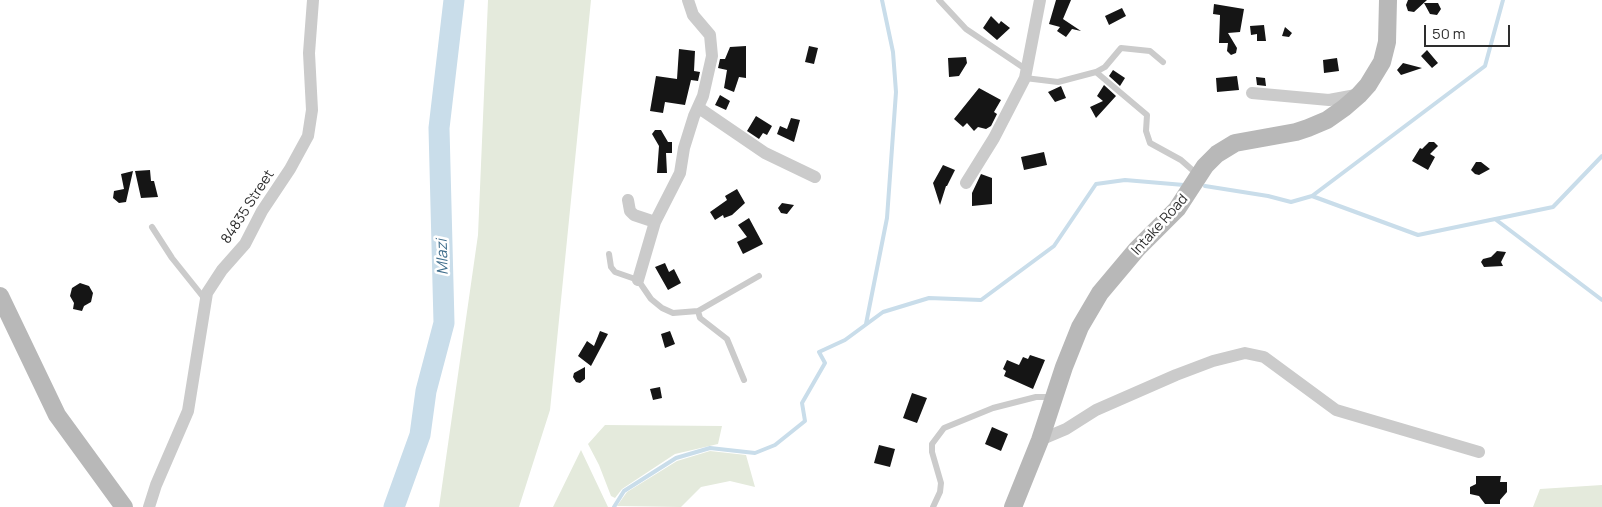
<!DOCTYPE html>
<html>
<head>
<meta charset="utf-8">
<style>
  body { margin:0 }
  #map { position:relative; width:1602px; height:507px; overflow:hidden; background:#fff; font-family:Manrope,sans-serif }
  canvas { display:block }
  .scale { position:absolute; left:1424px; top:25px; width:86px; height:22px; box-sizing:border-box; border:2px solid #2e2e2e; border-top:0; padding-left:6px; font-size:15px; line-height:18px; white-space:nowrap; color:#2e2e2e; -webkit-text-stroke:4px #fff; paint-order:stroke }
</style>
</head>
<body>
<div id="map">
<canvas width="1602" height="507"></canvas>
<div class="scale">50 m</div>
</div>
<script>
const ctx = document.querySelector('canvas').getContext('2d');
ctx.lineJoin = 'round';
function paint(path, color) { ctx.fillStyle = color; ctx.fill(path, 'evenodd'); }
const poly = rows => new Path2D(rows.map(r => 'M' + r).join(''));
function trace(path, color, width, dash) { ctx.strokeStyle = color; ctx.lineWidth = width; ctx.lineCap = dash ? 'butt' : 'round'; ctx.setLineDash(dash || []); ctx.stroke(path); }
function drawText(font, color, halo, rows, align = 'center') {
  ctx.font = font + ' Manrope,sans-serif'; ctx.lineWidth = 5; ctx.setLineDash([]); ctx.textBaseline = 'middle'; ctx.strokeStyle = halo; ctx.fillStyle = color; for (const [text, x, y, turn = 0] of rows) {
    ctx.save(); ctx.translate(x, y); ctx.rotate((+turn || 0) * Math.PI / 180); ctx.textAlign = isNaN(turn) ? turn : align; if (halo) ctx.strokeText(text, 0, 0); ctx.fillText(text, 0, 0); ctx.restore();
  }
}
const green = poly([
  [488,0,591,0,550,410,519,507,439,507,478,235],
  [605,425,722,426,718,444,675,454,622,489,615,498,611,496,599,465,588,444],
  [581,450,608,507,553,507],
  [710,451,746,455,755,487,730,481,701,487,681,507,617,506,627,492,677,461],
  [1602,485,1602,507,1533,507,1540,489]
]);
const stream = poly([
  [1205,186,1268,196,1291,202,1312,196,1418,235,1553,207,1602,156],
  [1312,196,1485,66,1503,0],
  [1495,219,1602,300],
  [866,324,887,218,896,92,893,52,882,0],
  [614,507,624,491,676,458,710,448,755,453,775,445,805,421,802,403,825,363,819,352,845,340,883,312,929,298,981,300,1054,246,1096,184,1125,180,1184,185]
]);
const river = poly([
  [394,507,420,435,426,391,444,323,439,128,454,0]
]);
const building = poly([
  [1056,0,1071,0,1063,19,1081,31,1072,29,1066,37,1057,31,1060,27,1049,24],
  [1408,0,1427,0,1414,12,1408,11,1406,5],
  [1424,3,1438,3,1441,9,1437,15,1430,14],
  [1214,4,1244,9,1240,32,1228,33,1237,48,1236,53,1231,55,1227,51,1228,43,1219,43,1220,15,1213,14],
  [1122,8,1126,16,1109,25,1105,16],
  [991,16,999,24,1001,21,1010,28,997,40,983,28],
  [1264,25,1266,41,1257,41,1257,34,1251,35,1250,26],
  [1285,27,1292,33,1289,37,1282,36],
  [746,46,746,78,739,77,734,92,724,88,727,70,718,68,720,59,725,59,730,47],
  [809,46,818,48,814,64,805,62],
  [679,49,695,51,694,71,700,72,698,81,691,80,685,105,665,102,663,113,650,111,656,76,677,79],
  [1427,50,1438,63,1432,68,1421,56],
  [966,57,967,63,959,76,949,77,948,58],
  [1337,58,1339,71,1324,73,1323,60],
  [1403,63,1422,68,1401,75,1397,70],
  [1113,70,1125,78,1120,86,1109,76],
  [1237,76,1239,90,1217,92,1216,78],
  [1256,77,1265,78,1266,86,1257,85],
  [1104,85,1116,96,1096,118,1090,107,1103,101,1097,96],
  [1061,86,1066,98,1055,102,1048,92],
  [979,88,1001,100,994,112,997,114,991,126,986,129,978,127,974,131,967,123,963,127,954,119],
  [720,95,730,101,726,110,715,105],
  [756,116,772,126,767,135,763,133,759,139,747,131],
  [791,118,800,120,794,142,777,134,780,126,787,129],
  [655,130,661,130,668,142,672,142,672,153,666,153,667,173,657,173,659,146,652,134],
  [1429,142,1434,142,1438,146,1430,154,1435,157,1428,170,1412,161,1420,148,1422,149],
  [1044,152,1047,165,1024,170,1021,157],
  [1476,162,1481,162,1490,169,1479,175,1475,174,1471,170],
  [943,165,955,170,947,186,946,186,940,205,933,183],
  [150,170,151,181,154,181,158,197,141,198,135,171],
  [133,171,126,202,119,203,113,198,114,191,124,189,121,174],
  [981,174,992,178,992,204,972,206,972,193],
  [737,189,745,203,732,215,724,218,723,215,715,220,710,212,727,200,725,196],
  [782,203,794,205,787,214,781,213,778,208],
  [749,218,763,244,743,254,737,242,747,237,738,225],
  [1497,251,1506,252,1501,262,1503,266,1484,267,1481,262,1483,259,1491,257],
  [665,263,669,272,674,269,681,283,668,290,655,267],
  [80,283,89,286,93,293,91,302,84,306,82,311,73,309,74,303,70,296,72,288],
  [600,331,608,334,591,366,578,356,587,341,594,346],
  [670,331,675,344,665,348,661,334],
  [1030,355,1045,360,1033,389,1004,376,1006,371,1003,369,1007,360,1019,365,1023,357,1028,359],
  [585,367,585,379,580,383,576,382,573,377,574,373],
  [660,387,662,398,653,400,650,389],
  [912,393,927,398,917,423,903,418],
  [992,427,1008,434,1001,451,985,444],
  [879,445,895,449,890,467,874,463],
  [1476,476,1501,476,1500,482,1507,482,1507,492,1500,500,1500,504,1485,504,1479,496,1470,494,1470,487,1476,484]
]);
const lane = poly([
  [939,0,966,29,1027,70],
  [1096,72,1105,67,1121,48,1150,51,1163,62],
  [1025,78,1058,82,1096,72,1147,115,1146,131,1150,143,1181,160,1198,175],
  [152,227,172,258,204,298],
  [609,254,611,267,615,272,638,280,651,299,662,308,673,313,698,311,759,276],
  [698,311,700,318,727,339,744,380],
  [933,507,940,492,941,483,932,452,932,444,944,428,993,408,1036,397,1053,397]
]);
const street = poly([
  [1252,93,1329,100,1356,95],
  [699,108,765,153,815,177],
  [966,183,994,138,1025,78,1040,0],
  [628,200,630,211,634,215,655,222],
  [638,280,655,222,680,173,684,148,694,116,703,96,712,56,710,35,693,15,688,0],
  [1040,440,1066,429,1096,410,1176,375,1213,361,1245,353,1264,357,1336,410,1479,452],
  [149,507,156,485,188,411,207,293,222,270,245,244,262,211,290,169,308,136,312,110,309,53,313,0]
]);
const secondary = poly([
  [0,296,57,415,124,507],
  [1013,507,1040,440,1064,367,1080,327,1100,293,1137,249,1177,209,1205,166,1217,154,1235,143,1296,132,1308,128,1327,120,1344,108,1359,95,1368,85,1382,62,1387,42,1388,0]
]);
const streetNames = [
  ["84835 Street",248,207,-57],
  ["Intake Road",1160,225,-48]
];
const waterNames = [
  ["Mlazi",443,257,-92]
];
paint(green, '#e4eadc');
trace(stream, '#c9ddea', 4);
trace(river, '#c9ddea', 21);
paint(building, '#151515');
trace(lane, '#cbcbcb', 6);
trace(street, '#cbcbcb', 12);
trace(secondary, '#b8b8b8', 18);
drawText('14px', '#2e2e2e', '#fff', streetNames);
drawText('italic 15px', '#406e8c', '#fff', waterNames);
</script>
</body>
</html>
